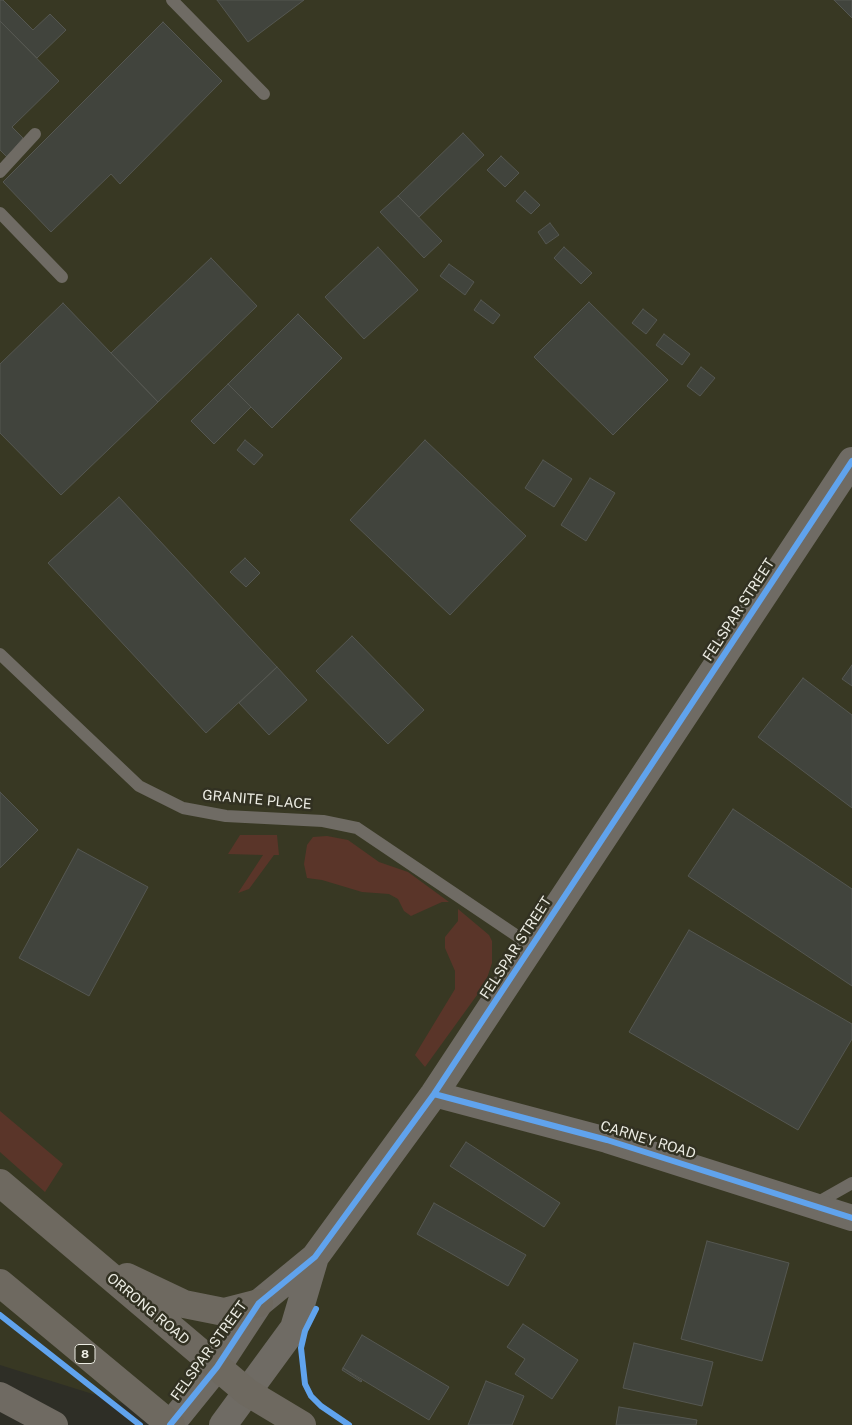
<!DOCTYPE html>
<html>
<head>
<meta charset="utf-8">
<style>
  body { margin:0 }
  canvas { display:block; background:#2e2e26 }
</style>
</head>
<body>
<canvas width="852" height="1425"></canvas>
<script>
const ctx = document.querySelector('canvas').getContext('2d');
ctx.lineJoin = 'round';
function paint(path, color) { ctx.fillStyle = color; ctx.fill(path, 'evenodd'); }
const poly = rows => new Path2D(rows.map(r => 'M' + r).join(''));
function trace(path, color, width, dash) { ctx.strokeStyle = color; ctx.lineWidth = width; ctx.lineCap = dash ? 'butt' : 'round'; ctx.setLineDash(dash || []); ctx.stroke(path); }
function drawText(font, color, halo, rows, align = 'center') {
  ctx.font = font + ' "Public Sans",sans-serif'; ctx.lineWidth = 5; ctx.setLineDash([]); ctx.textBaseline = 'middle'; ctx.strokeStyle = halo; ctx.fillStyle = color; for (const [text, x, y, turn = 0] of rows) {
    ctx.save(); ctx.translate(x, y); ctx.rotate((+turn || 0) * Math.PI / 180); ctx.textAlign = isNaN(turn) ? turn : align; if (halo) ctx.strokeText(text, 0, 0); ctx.fillText(text, 0, 0); ctx.restore();
  }
}
const built = poly([
  [0,0,852,0,852,1425,192,1425,0,1365]
]);
const green = poly([
  [240,835,277,835,279,855,274,855,249,889,238,893,263,855,228,854],
  [327,836,348,840,379,862,408,872,449,902,442,902,411,916,404,911,398,899,389,894,362,892,322,880,307,878,304,864,307,845,313,837],
  [458,909,489,935,492,941,492,963,485,984,425,1067,415,1055,455,989,455,971,445,948,445,937,458,921],
  [0,1111,63,1164,45,1192,0,1152]
]);
const building = poly([
  [0,0,3,0,33,30,50,14,66,30,37,58,0,21,0,0],
  [217,0,304,0,248,42,217,0],
  [834,0,852,0,852,18,834,0],
  [0,21,59,81,12,127,23,138,7,157,0,150,0,21],
  [163,22,222,81,120,184,111,174,51,232,3,182,163,22],
  [463,133,484,155,419,217,398,196,463,133],
  [501,156,519,173,505,187,487,170,501,156],
  [525,191,540,205,531,214,516,201,525,191],
  [398,196,442,241,424,258,380,212,398,196],
  [550,223,559,235,546,244,538,232,550,223],
  [378,247,418,290,364,339,325,297,378,247],
  [564,247,592,273,581,284,554,258,564,247],
  [211,258,257,306,158,402,111,353,211,258],
  [449,264,474,282,465,295,440,276,449,264],
  [481,300,500,315,493,324,474,310,481,300],
  [589,302,668,380,613,435,534,357,589,302],
  [63,303,158,402,61,495,0,433,0,364,63,303],
  [643,309,657,320,646,334,632,323,643,309],
  [298,314,342,358,272,428,228,384,298,314],
  [664,334,690,354,682,365,656,345,664,334],
  [701,367,715,378,700,396,687,386,701,367],
  [228,384,251,407,214,444,191,421,228,384],
  [245,440,263,455,254,465,237,450,245,440],
  [425,440,526,536,450,615,350,520,425,440],
  [543,460,572,479,554,507,525,488,543,460],
  [590,478,615,493,586,541,561,525,590,478],
  [119,497,277,667,206,733,48,563,119,497],
  [245,558,260,573,246,587,230,572,245,558],
  [352,636,424,710,388,744,316,671,352,636],
  [852,665,852,686,842,679,852,665],
  [277,667,307,700,269,735,239,703,277,667],
  [803,678,852,715,852,808,758,737,803,678],
  [0,792,38,830,0,868,0,792],
  [733,809,852,889,852,986,688,876,733,809],
  [78,849,148,887,89,996,19,958,78,849],
  [689,930,852,1024,852,1039,798,1130,629,1032,689,930],
  [466,1142,560,1203,544,1227,450,1166,466,1142],
  [434,1203,526,1255,508,1286,417,1234,434,1203],
  [707,1241,789,1263,762,1361,681,1339,707,1241],
  [523,1324,578,1360,552,1399,515,1374,525,1359,507,1347,523,1324],
  [362,1335,449,1387,429,1420,343,1368,362,1335],
  [634,1343,713,1362,702,1406,623,1388,634,1343],
  [343,1368,362,1381,361,1382,342,1370,343,1368],
  [486,1381,524,1396,512,1425,468,1425,486,1381],
  [619,1407,697,1420,696,1425,616,1425,619,1407]
]);
const service = poly([
  [172,0,264,94],
  [0,172,35,134],
  [0,213,62,277],
  [0,654,139,786,183,808,226,816,323,821,357,828,532,946],
  [815,1204,852,1183]
]);
const minor = poly([
  [434,1094,607,1140,852,1218]
]);
const tertiary = poly([
  [170,1425,217,1367,259,1303,315,1257,434,1094,852,461],
  [223,1425,294,1328,315,1257]
]);
const primary = poly([
  [0,1396,54,1425]
]);
const trunk = poly([
  [0,1183,247,1392,302,1425],
  [127,1277,184,1304,224,1312,259,1303],
  [0,1283,171,1425]
]);
const cycleway = poly([
  [434,1094,607,1140,852,1218],
  [316,1309,305,1331,301,1348,305,1384,311,1396,321,1406,349,1425],
  [0,1315,140,1425],
  [170,1425,217,1367,259,1303,315,1257,434,1094,852,461]
]);
const shields = [
  [85,1354,20]
];
const shieldNames = [
  ["8",85,1354]
];
const streetNames = [
  ["FELSPAR STREET",739,610,-57],
  ["GRANITE PLACE",257,800,5],
  ["FELSPAR STREET",516,948,-57],
  ["CARNEY ROAD",648,1140,17],
  ["ORRONG ROAD",148,1309,40],
  ["FELSPAR STREET",209,1351,-54]
];
paint(built, '#383823');
paint(green, '#5a3529');
paint(building, '#41443d');
trace(building, '#555751', 1);
trace(service, '#6f6b64', 12);
trace(minor, '#6f6b64', 26);
trace(tertiary, '#6f6b64', 28);
trace(primary, '#6f6a62', 28);
trace(trunk, '#6e6960', 28);
trace(cycleway, '#60a3ed', 6);
for (const [x, y, w] of shields) { const box = new Path2D(); box.roundRect(x - w / 2, y - 9.5, w, 19, 4); ctx.fillStyle = '#323122'; ctx.fill(box); trace(box, '#ecece3', 1); }
drawText('bold 12px', '#ecece3', null, shieldNames);
drawText('14px', '#ecece3', '#323122', streetNames);
</script>
</body>
</html>
